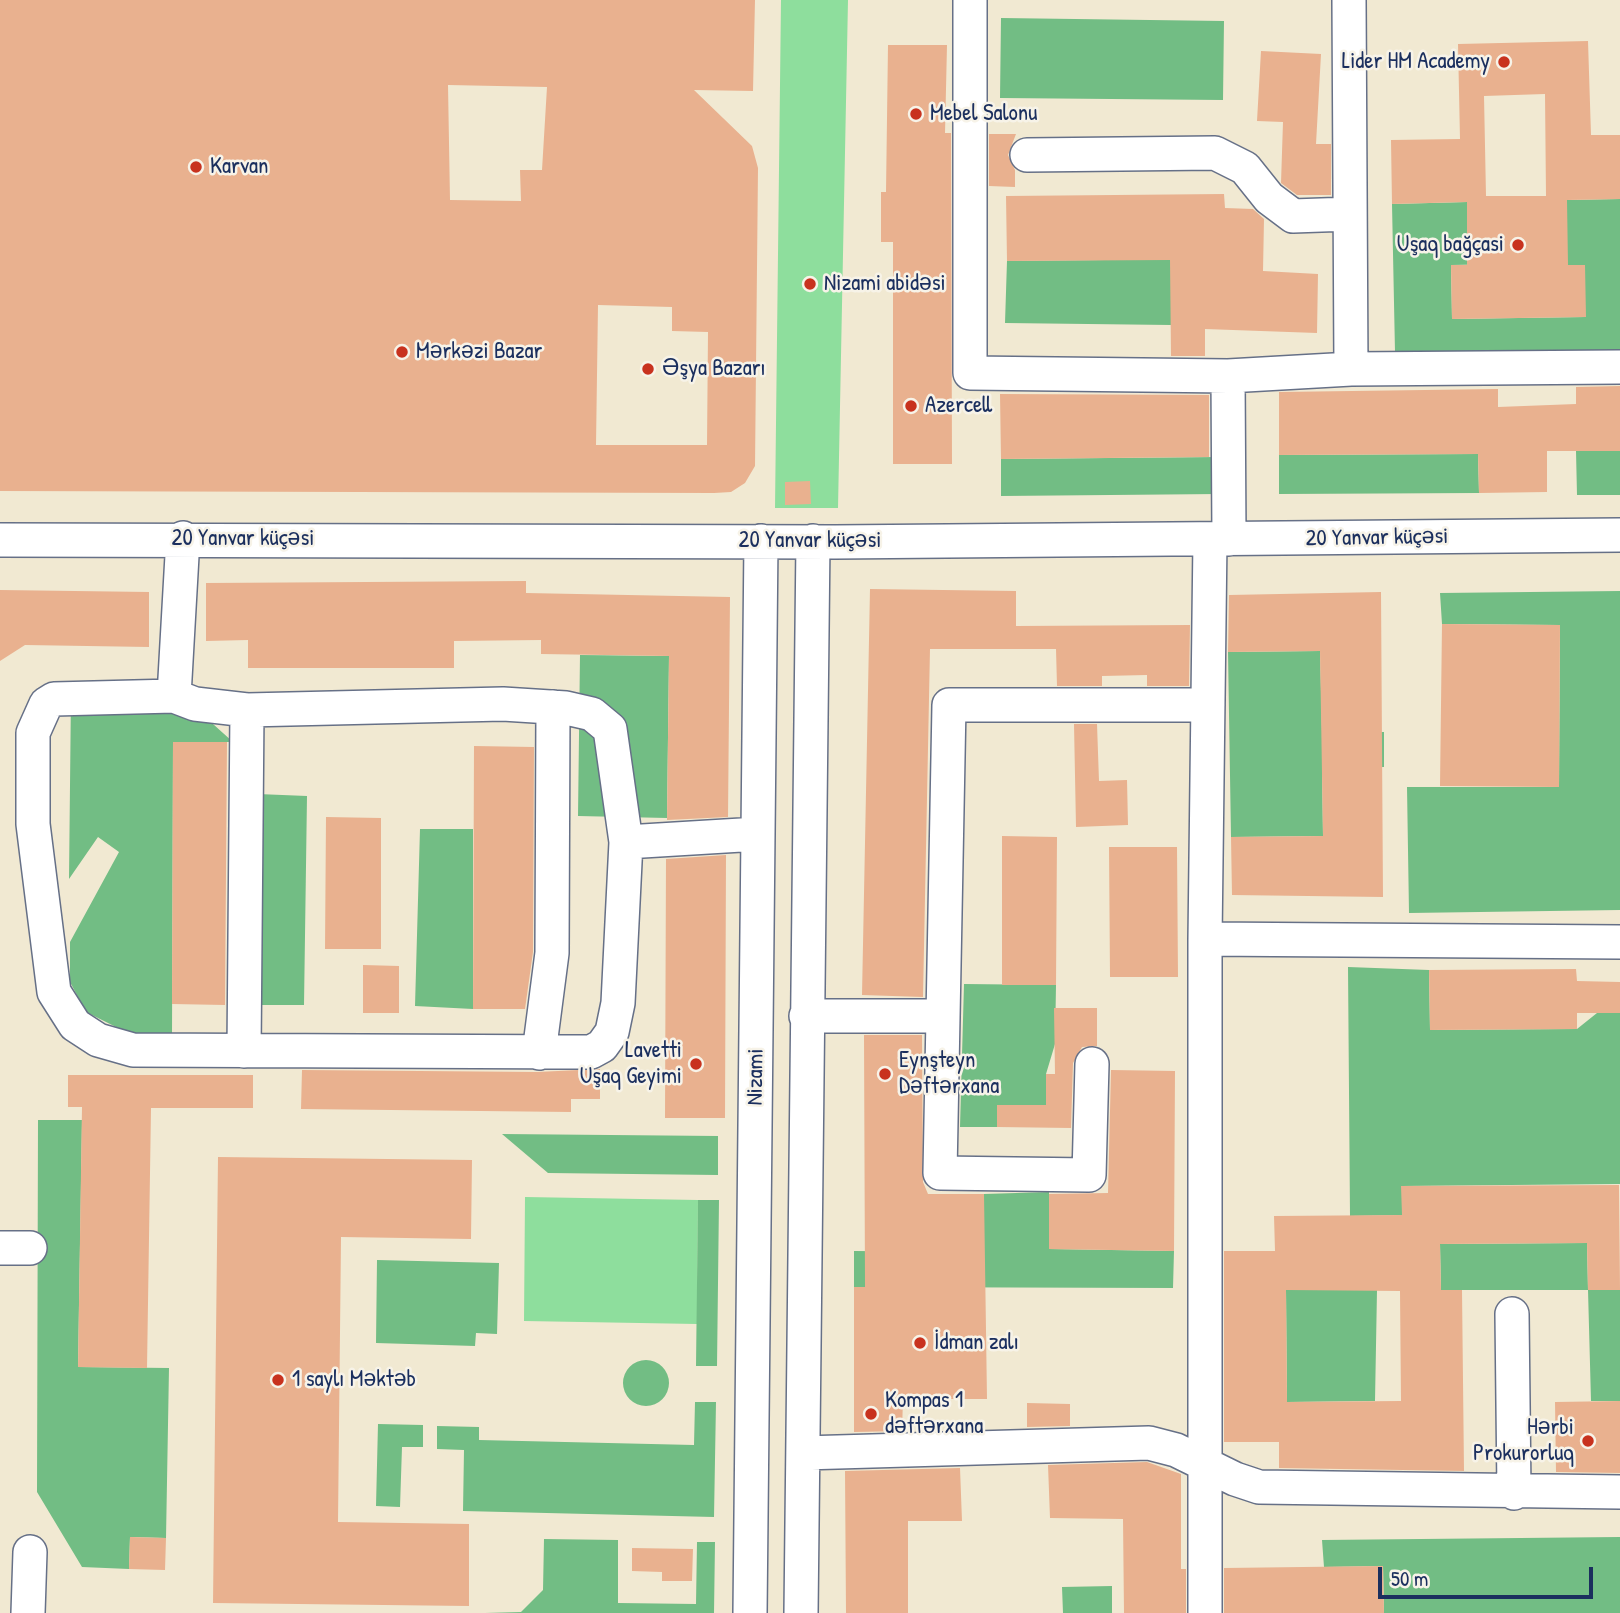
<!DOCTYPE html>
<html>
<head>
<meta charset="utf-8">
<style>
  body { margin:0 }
  #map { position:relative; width:1620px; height:1613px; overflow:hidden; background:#f1e9d2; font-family:"Patrick Hand",sans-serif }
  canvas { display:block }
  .scale { position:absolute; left:1378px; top:1567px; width:215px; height:32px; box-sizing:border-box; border:4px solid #1b2f5e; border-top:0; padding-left:9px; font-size:21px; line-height:24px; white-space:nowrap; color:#1b2f5e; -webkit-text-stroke:5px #f7f3e8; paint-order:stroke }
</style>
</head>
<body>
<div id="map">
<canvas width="1620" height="1613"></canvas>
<div class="scale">50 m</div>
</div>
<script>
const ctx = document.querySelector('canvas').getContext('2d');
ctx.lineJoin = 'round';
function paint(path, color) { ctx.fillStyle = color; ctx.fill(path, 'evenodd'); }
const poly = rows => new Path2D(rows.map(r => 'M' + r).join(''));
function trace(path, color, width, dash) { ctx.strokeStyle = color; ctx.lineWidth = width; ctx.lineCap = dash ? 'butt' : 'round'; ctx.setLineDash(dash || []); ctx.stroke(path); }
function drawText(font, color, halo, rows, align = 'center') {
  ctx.font = font + ' "Patrick Hand",sans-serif'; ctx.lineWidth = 5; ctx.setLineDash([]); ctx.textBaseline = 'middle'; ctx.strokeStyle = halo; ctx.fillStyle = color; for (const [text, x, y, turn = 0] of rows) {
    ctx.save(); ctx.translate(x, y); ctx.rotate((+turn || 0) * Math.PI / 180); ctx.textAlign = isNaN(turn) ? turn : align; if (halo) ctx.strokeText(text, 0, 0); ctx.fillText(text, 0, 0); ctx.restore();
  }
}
const green = poly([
  [781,0,848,0,838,508,775,508],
  [525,1197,698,1200,697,1324,524,1321]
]);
const forest = poly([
  [1001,18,1224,21,1223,100,1000,98],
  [1620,199,1620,354,1395,352,1392,204,1467,202,1467,225,1506,264,1451,265,1452,319,1585,317,1585,265,1530,266,1567,224,1567,200],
  [1202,259,1171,325,1005,323,1007,261],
  [1576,451,1620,451,1620,495,1577,495],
  [1478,454,1479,493,1279,494,1279,455],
  [1219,457,1219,494,1001,496,1001,459],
  [1620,591,1620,910,1409,913,1407,787,1559,787,1560,625,1442,624,1440,593],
  [1320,651,1322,732,1384,732,1384,767,1322,768,1323,836,1231,837,1228,652],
  [580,655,669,656,667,818,578,816],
  [174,689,233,742,173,742,172,1035,128,1033,86,1012,70,982,70,942,119,852,98,837,69,879,71,692],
  [233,793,307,796,304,1005,233,1005],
  [420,829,473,829,473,1009,415,1006],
  [1348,967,1429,970,1430,1030,1577,1029,1597,1013,1620,1013,1620,1184,1402,1186,1402,1215,1350,1216],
  [964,984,1056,985,1055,1044,1046,1074,1046,1105,997,1105,997,1127,960,1127],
  [38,1120,82,1120,78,1367,169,1368,166,1538,130,1537,129,1569,82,1567,37,1492],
  [502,1134,718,1136,718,1175,548,1173],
  [1049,1192,1049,1249,1174,1251,1173,1288,854,1287,854,1251,984,1252,984,1194],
  [698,1200,719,1200,717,1366,696,1366],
  [1587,1243,1588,1290,1620,1290,1620,1401,1591,1401,1588,1290,1441,1290,1440,1244],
  [377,1260,499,1263,497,1334,476,1333,475,1346,376,1343],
  [1286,1290,1377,1290,1375,1401,1287,1402],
  '623 1383a23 23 0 1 1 46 0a23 23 0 1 1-46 0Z',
  [695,1402,716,1402,714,1517,463,1511,464,1450,437,1449,437,1426,479,1427,479,1440,694,1445],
  [378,1424,423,1425,423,1447,402,1447,400,1507,376,1506],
  [1620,1537,1620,1613,1384,1613,1383,1566,1324,1567,1322,1540],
  [544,1539,618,1540,618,1603,696,1604,697,1542,715,1542,714,1613,485,1613,521,1612,543,1590],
  [1112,1586,1112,1613,1063,1613,1062,1587]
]);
const building = poly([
  [0,0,755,0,753,91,694,90,752,146,758,168,755,466,745,483,731,492,714,493,0,491],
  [448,85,547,87,542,170,520,170,521,201,450,200],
  [598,305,672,307,672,331,708,332,707,445,596,445],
  [1588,41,1591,135,1620,135,1620,199,1567,200,1568,265,1585,265,1586,317,1452,319,1451,265,1467,265,1467,202,1392,204,1391,140,1460,139,1458,44],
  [1545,94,1546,196,1486,196,1484,96],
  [888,45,947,45,945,133,951,133,952,464,893,464,893,242,881,242,881,192,886,192],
  [1261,51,1321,54,1316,144,1331,144,1331,195,1297,195,1281,183,1283,122,1257,121],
  [989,134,1016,134,1008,155,1015,170,1015,187,989,186],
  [1224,194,1225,208,1253,209,1264,219,1263,271,1318,274,1317,333,1205,329,1205,356,1171,356,1170,260,1007,261,1006,196],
  [1620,386,1620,451,1547,451,1547,492,1479,493,1478,454,1279,455,1279,392,1498,389,1498,407,1576,404,1576,387],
  [1000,394,1209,395,1209,457,1001,459],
  [810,481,811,504,785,505,785,482],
  [526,581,526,593,730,597,728,817,667,820,669,656,541,654,541,640,454,641,454,668,248,668,248,640,206,641,206,583],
  [870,589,1016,591,1016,626,1190,625,1189,686,1147,686,1147,675,1102,676,1102,686,1057,686,1056,649,930,649,923,997,862,995],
  [0,590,149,592,149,647,25,645,0,661],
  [1381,592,1383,897,1232,895,1231,837,1323,836,1320,651,1228,652,1229,595],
  [1442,624,1560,625,1559,787,1440,786],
  [1074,724,1097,724,1099,781,1127,780,1128,825,1076,827],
  [173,742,227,742,225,1005,172,1004],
  [474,746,534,747,533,952,525,1009,473,1009],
  [326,817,381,818,381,949,325,949],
  [1002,836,1057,837,1056,985,1002,985],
  [1109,847,1177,847,1178,977,1110,977],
  [726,855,725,1118,665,1118,666,859],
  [363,965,399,966,399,1013,363,1013],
  [1576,969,1577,981,1620,982,1620,1013,1577,1013,1577,1029,1430,1030,1429,970],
  [1054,1008,1097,1008,1097,1046,1082,1047,1073,1063,1071,1128,997,1127,997,1105,1046,1105,1046,1074,1055,1074],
  [864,1035,922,1035,923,1182,928,1194,984,1194,987,1399,903,1399,902,1431,854,1432,854,1287,865,1287],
  [600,1069,600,1099,571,1099,571,1112,301,1109,302,1070,537,1072],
  [1111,1070,1175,1071,1174,1251,1049,1249,1049,1194,1108,1193],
  [68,1075,253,1075,253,1108,151,1108,147,1368,78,1367,82,1107,68,1107],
  [218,1157,472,1160,471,1239,341,1237,338,1522,469,1524,469,1606,213,1603],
  [1619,1185,1620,1290,1588,1290,1587,1243,1440,1244,1441,1290,1462,1290,1464,1471,1279,1468,1279,1442,1224,1442,1224,1251,1275,1251,1274,1216,1402,1215,1401,1186],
  [1286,1290,1400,1291,1401,1401,1287,1402],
  [1620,1401,1620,1473,1556,1472,1555,1402],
  [1027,1403,1070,1404,1070,1426,1027,1427],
  [1147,1462,1181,1474,1181,1569,1186,1569,1186,1613,1124,1613,1123,1519,1050,1518,1048,1465],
  [960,1468,962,1521,908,1521,908,1613,846,1613,845,1471],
  [130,1537,166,1538,165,1570,129,1569],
  [632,1548,693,1549,692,1581,662,1581,662,1572,632,1571],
  [1383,1566,1384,1613,1224,1613,1224,1568]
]);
const minor = poly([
  [970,0,970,373,1228,376],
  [1027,155,1215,153,1245,168,1269,198,1293,216,1350,214],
  [1351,369,1620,367],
  [183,538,174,696,195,704,247,710,503,704,566,708,592,714,610,729,626,842,758,834],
  [1229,539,1228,376,1351,369,1349,0],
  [0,540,835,542,1620,535],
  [174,696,54,699,46,704,33,733,33,824,54,992,75,1025,98,1040,133,1050,591,1052,602,1046,612,1032,618,1003,626,842],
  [1205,939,1620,942],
  [806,1016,943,1016],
  [244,1051,247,710],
  [539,1053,552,953,553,707],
  [1092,1064,1089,1175,940,1173,949,705,1208,705],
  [0,1248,30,1248],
  [1512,1314,1514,1493],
  [803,1453,1149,1443,1176,1450,1235,1479,1259,1487,1620,1492],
  [28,1613,30,1552],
  [750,1613,761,541],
  [801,1613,813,541],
  [1205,1613,1205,939,1210,539]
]);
const markers = [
  [1504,62,7,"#c8321e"],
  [916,114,7,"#c8321e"],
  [196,167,7,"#c8321e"],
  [1518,245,7,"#c8321e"],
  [810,284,7,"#c8321e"],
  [402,352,7,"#c8321e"],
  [648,369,7,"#c8321e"],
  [911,406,7,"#c8321e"],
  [696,1064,7,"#c8321e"],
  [885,1074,7,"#c8321e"],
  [920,1343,7,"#c8321e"],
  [278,1380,7,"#c8321e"],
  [871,1414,7,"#c8321e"],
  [1588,1441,7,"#c8321e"]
];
const poiNames = [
  ["Lider HM Academy",1490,62,"right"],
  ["Mebel Salonu",930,114],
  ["Karvan",210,167],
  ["Uşaq bağçasi",1504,245,"right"],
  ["Nizami abidәsi",824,284],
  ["Mərkəzi Bazar",416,352],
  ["Əşya Bazarı",662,369],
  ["Azercell",925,406],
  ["Lavetti",682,1051,"right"],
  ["Uşaq Geyimi",682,1077,"right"],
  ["Eynşteyn",899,1061],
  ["Dəftərxana",899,1087],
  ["İdman zalı",934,1343],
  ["1 saylı Məktəb",292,1380],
  ["Kompas 1",885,1401],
  ["dəftərxana",885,1427],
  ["Hərbi",1574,1428,"right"],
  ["Prokurorluq",1574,1454,"right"]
];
const streetNames = [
  ["20 Yanvar küçəsi",1377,538,-1],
  ["20 Yanvar küçəsi",243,539],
  ["20 Yanvar küçəsi",810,541],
  ["Nizami",756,1077,-89]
];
paint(green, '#8ede9d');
paint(forest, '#72bd84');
paint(building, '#e9b18f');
trace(minor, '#667087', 36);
trace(minor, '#fff', 33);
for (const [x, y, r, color] of markers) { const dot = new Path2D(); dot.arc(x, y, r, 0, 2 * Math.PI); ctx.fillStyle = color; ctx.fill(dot); trace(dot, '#f7f3e8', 2.5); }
drawText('23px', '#1b2f5e', '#f7f3e8', poiNames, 'left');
drawText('23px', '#1b2f5e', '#f7f3e8', streetNames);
</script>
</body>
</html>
